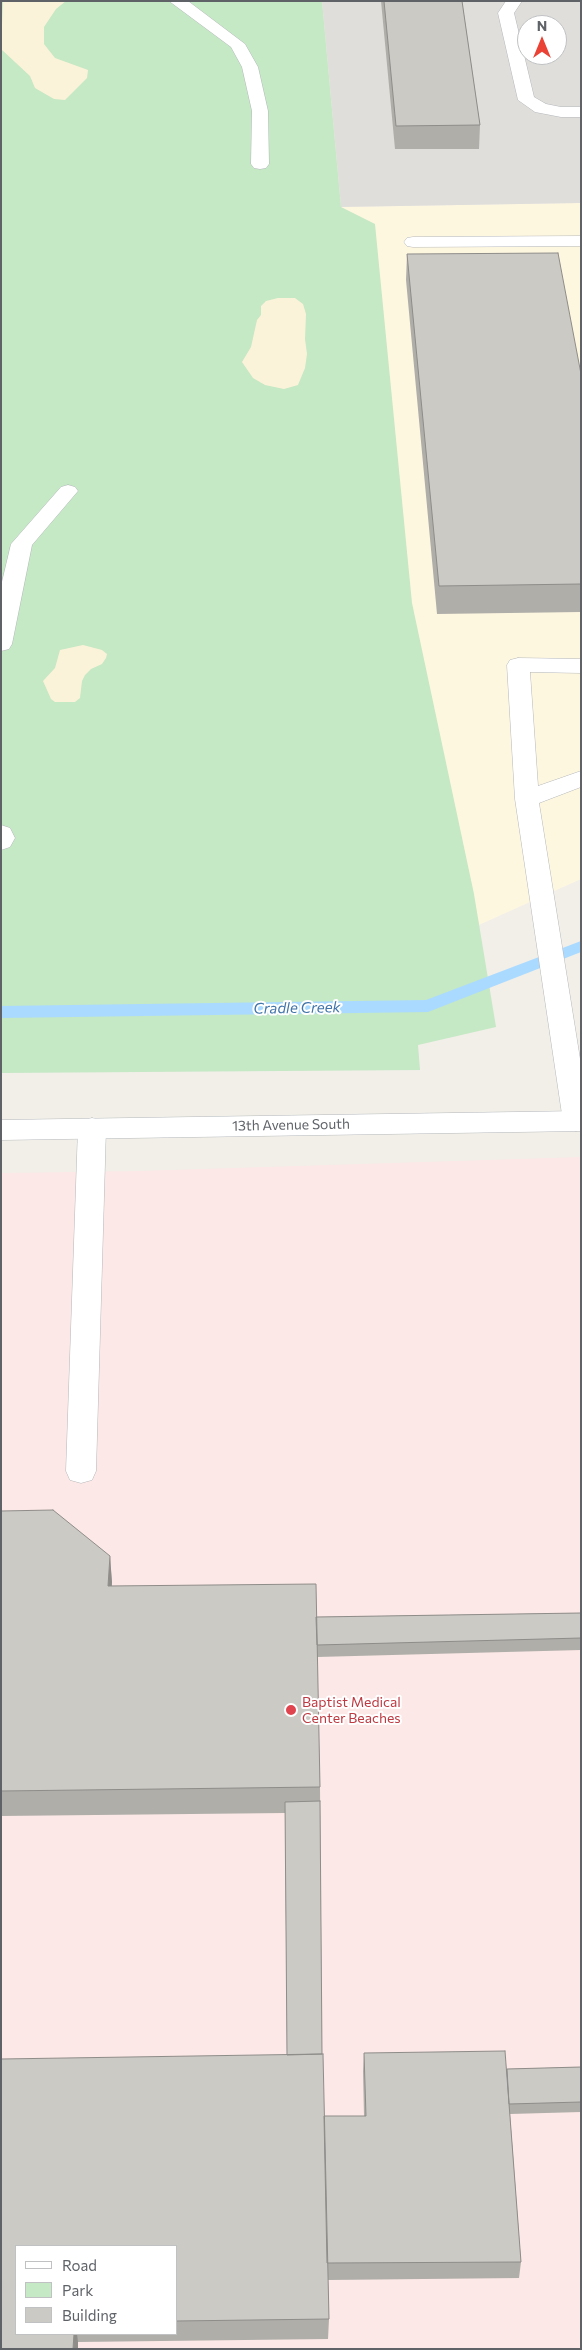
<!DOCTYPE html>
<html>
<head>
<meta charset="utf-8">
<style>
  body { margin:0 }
  #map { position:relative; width:582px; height:2350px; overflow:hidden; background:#f1efe8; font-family:Commissioner,sans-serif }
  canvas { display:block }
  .frame { position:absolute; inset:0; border:2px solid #5f6368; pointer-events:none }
  .legend { position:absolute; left:15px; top:2245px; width:162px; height:90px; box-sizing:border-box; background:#fff; border:1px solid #bfc1c3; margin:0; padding:6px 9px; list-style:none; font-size:15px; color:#5f6368 }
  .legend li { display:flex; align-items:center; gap:10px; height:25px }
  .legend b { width:25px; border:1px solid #bfc1c3 }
  .north { position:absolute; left:517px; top:15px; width:50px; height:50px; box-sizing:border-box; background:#fff; border:1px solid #bfc1c3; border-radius:50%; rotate:0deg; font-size:14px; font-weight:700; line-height:20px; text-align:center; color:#5f6368 }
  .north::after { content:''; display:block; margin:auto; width:18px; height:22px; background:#ea4335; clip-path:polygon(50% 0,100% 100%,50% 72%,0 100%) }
</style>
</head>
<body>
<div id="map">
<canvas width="582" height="2350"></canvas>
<div class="frame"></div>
<ul class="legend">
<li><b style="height:6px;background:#fff"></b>Road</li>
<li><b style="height:14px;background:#c5e8c5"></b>Park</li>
<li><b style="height:14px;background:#cccac5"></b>Building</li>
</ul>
<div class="north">N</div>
</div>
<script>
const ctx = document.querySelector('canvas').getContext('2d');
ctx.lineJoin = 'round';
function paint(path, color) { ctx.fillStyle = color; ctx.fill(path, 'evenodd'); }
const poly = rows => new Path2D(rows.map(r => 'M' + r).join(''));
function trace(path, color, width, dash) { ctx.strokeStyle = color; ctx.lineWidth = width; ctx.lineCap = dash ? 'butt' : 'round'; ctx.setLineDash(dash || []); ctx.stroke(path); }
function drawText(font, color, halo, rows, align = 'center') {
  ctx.font = font + ' Commissioner,sans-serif'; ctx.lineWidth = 4; ctx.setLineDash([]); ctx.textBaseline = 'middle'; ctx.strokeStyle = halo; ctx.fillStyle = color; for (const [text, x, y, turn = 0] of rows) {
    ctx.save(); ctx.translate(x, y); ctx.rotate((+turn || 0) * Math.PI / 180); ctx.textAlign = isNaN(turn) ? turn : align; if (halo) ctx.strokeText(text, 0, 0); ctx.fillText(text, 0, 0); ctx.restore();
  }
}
const commercial = poly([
  [581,203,581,879,410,956,341,207]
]);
const industrial = poly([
  [322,1,581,1,581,203,341,207],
  [527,25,557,25,557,55,527,55]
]);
const medical = poly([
  [581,1157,581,2349,1,2349,1,1173,138,1171],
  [16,2246,176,2246,176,2334,16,2334]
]);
const green = poly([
  [1,1,322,1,341,207,375,224,412,603,474,894,496,1027,418,1045,420,1070,1,1073]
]);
const sand = poly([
  [3,1,66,1,56,9,44,27,44,44,55,58,88,70,87,78,65,100,54,99,35,88,30,76,1,49],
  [278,298,295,298,303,304,306,314,305,339,307,354,305,368,298,385,284,389,265,385,253,378,242,362,251,347,257,320,261,315,261,306,266,301],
  [83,645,102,650,107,654,106,658,102,664,91,669,85,675,82,681,80,698,75,702,55,702,51,699,43,681,55,668,60,650]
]);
const stream = poly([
  [581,941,581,952,428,1012,1,1018,1,1006,426,1000,581,941]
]);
const lane = poly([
  [169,1,188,1,245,44,258,67,268,111,269,164,266,168,260,169,254,168,251,164,252,111,242,67,231,47,169,1],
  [506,1,522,1,514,13,534,97,546,104,561,107,581,107,581,117,561,117,535,112,518,100,498,13,506,1],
  [581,236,581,246,413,247,407,246,404,242,407,238,413,237,581,236],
  [68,485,75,487,78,491,32,545,12,644,9,649,1,651,1,586,11,544,61,487,68,485],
  [518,658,581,659,581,673,530,672,538,786,581,771,581,787,539,803,581,1065,581,1129,576,1131,566,1128,563,1121,515,799,507,665,510,660,518,658],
  [1,825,10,828,15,838,10,847,1,850,1,825],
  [92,1118,102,1121,106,1128,96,1471,92,1480,81,1483,70,1480,66,1471,78,1128,82,1121,92,1118]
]);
const street = poly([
  [581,1111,581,1131,1,1140,1,1120,581,1111]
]);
const wall = poly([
  [381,1,462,1,480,125,479,149,395,149],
  [407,254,581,374,581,612,437,614,406,280],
  [1,1511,110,1556,112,1586,316,1617,581,1613,581,1650,317,1657,320,1787,322,2054,324,2116,364,2116,363,2071,364,2053,507,2069,581,2067,581,2112,510,2114,521,2262,519,2278,328,2280,329,2319,328,2339,78,2342,78,2349,1,2349,287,2055,285,1813,1,1816],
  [176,2246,176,2334,16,2334]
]);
const shadedWall = poly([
  [110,1556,112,1582,110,1613,108,1586],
  [74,2334,77,2334,78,2342,78,2349,73,2349]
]);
const building = poly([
  [384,1,462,1,480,125,396,126,384,1],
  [558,253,581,374,581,584,439,586,407,254,558,253],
  [53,1510,110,1556,108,1586,316,1584,320,1787,1,1791,1,1511,53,1510],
  [581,1613,581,1638,317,1645,316,1617,581,1613],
  [320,1801,322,2054,287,2055,285,1802,320,1801],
  [505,2051,521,2262,327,2263,324,2116,366,2116,364,2053,505,2051],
  [323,2054,329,2319,176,2321,176,2246,16,2246,16,2334,74,2334,73,2349,1,2349,1,2059,323,2054],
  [581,2067,581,2102,509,2104,507,2069,581,2067]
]);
const markers = [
  [291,1710,6,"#e0444e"]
];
const streetNames = [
  ["13th Avenue South",291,1125,-1]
];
const healthNames = [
  ["Baptist Medical",302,1702],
  ["Center Beaches",302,1718]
];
const waterNames = [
  ["Cradle Creek",297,1008,-1]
];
paint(commercial, '#fef7e0');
paint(industrial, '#e0deda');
paint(medical, '#fce8e6');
paint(green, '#c5e8c5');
paint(sand, '#fbf3d9');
paint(stream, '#aadaff');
trace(lane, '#b5b8bc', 1);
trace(street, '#b5b8bc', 1);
paint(lane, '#fff');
paint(street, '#fff');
paint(wall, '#afaea9');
paint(shadedWall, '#8f8d8a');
paint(building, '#cccac5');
trace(building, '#8f8d8a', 1);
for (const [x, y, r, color] of markers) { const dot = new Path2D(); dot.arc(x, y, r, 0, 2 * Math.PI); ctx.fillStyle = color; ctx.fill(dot); trace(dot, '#fff', 2); }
drawText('14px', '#5f6368', '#fff', streetNames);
drawText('14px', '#be3a42', '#fff', healthNames, 'left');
drawText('italic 15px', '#4174aa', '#fff', waterNames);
</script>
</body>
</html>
